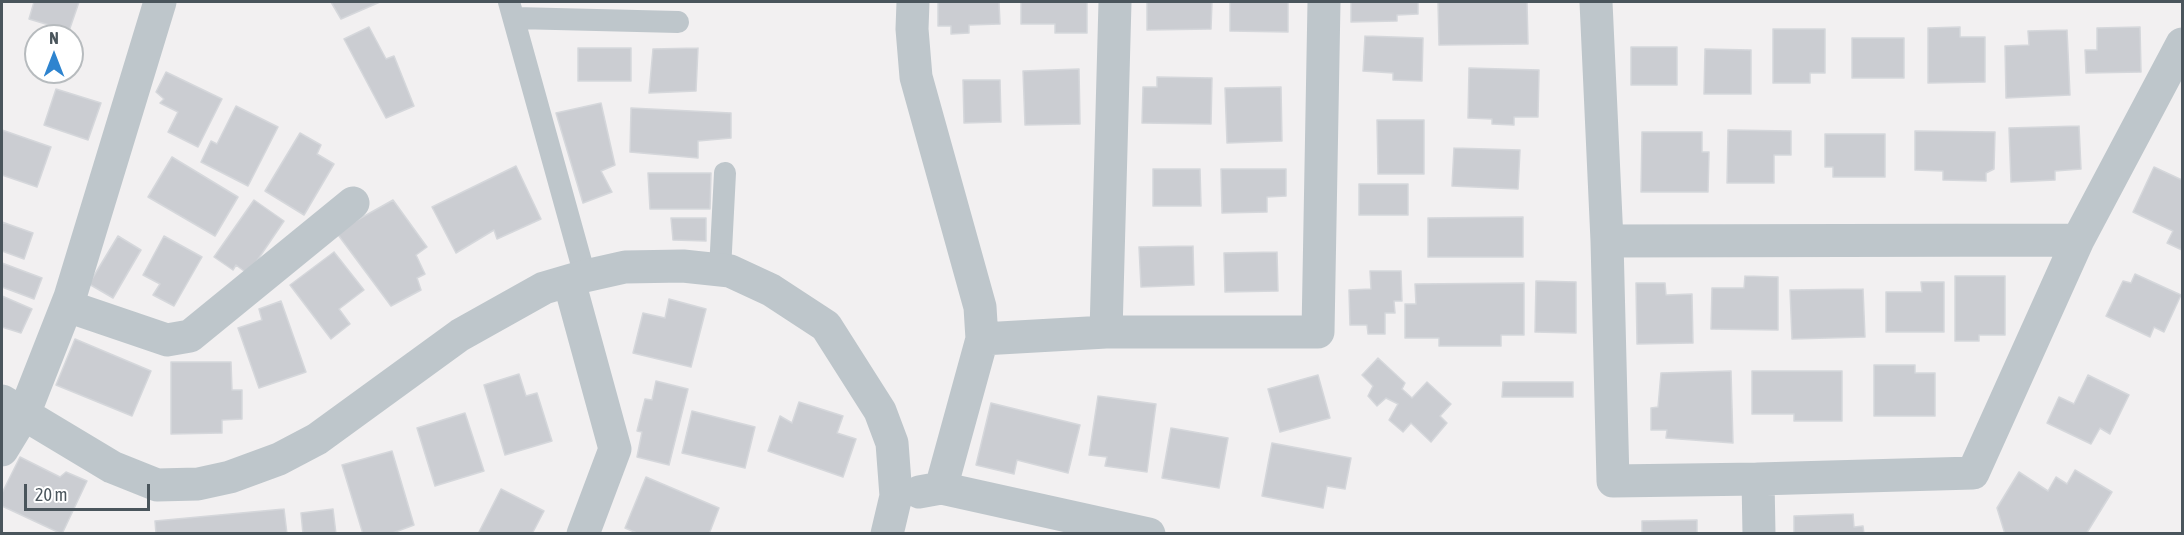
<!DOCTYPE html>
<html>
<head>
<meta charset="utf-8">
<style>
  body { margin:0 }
  #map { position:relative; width:2184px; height:535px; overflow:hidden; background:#f2f0f1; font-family:"Asap Condensed",sans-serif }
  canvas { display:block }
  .frame { position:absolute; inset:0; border:3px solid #4a555c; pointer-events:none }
  .north { position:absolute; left:24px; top:24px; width:60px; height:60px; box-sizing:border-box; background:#fff; border:2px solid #b7bbbe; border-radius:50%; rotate:0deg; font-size:16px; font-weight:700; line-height:24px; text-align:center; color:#4a555c }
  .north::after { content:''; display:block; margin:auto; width:21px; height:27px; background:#2e84cf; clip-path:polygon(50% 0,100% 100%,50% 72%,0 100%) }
  .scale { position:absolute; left:24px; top:484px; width:126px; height:27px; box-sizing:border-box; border:3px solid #4a555c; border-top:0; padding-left:8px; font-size:18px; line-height:21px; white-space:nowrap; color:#4a555c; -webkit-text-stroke:4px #fff; paint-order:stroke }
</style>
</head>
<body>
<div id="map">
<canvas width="2184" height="535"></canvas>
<div class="frame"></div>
<div class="north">N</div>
<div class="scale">20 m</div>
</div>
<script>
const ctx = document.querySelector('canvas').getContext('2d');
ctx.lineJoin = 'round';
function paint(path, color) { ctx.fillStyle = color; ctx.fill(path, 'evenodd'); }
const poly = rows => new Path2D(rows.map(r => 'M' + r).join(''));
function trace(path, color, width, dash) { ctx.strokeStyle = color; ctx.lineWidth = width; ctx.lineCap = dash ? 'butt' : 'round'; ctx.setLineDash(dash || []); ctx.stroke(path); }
const building = poly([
  [34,2,79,2,69,31,29,19,34,2],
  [331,2,380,2,341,19,331,2],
  [938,2,999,2,1000,24,969,25,969,33,951,34,951,26,938,26,938,2],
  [1021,2,1087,2,1087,33,1055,33,1055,24,1021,24,1021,2],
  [1147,2,1212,2,1211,29,1147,30,1147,2],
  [1230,2,1288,2,1288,32,1230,31,1230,2],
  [1351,2,1418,2,1418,14,1397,15,1397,21,1351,22,1351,2],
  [1438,2,1527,2,1528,44,1439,45,1438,2],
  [369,27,386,59,394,56,414,106,386,118,344,39,369,27],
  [1960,27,1960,37,1985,37,1985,82,1928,83,1928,28,1960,27],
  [2140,27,2141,72,2086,73,2085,50,2097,50,2097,28,2140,27],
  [1773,29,1825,29,1825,73,1810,73,1810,83,1773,83,1773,29],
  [2067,30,2070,95,2006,98,2005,46,2029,45,2028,31,2067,30],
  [1365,36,1423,38,1422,81,1393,80,1393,73,1363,71,1365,36],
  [1852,38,1904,38,1904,78,1852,78,1852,38],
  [1631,47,1677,47,1677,85,1631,85,1631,47],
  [578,48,631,48,631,81,578,81,578,48],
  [698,48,696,91,649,93,653,49,698,48],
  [1705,49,1751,50,1751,94,1704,94,1705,49],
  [1469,68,1539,70,1538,117,1514,117,1514,125,1492,124,1492,119,1468,118,1469,68],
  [1079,69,1080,124,1025,125,1023,71,1079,69],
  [166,72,222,99,198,147,168,132,178,112,160,103,164,99,156,92,166,72],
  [1157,77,1212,78,1211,124,1142,123,1143,87,1157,87,1157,77],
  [963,80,1000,80,1001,122,964,123,963,80],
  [1281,87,1282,141,1227,143,1225,88,1281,87],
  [56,89,101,103,88,140,44,125,56,89],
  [601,103,615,165,601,171,612,192,583,203,556,113,601,103],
  [236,106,278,127,248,186,201,162,211,141,217,144,236,106],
  [631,108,731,113,731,138,698,141,698,158,630,152,631,108],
  [1377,120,1424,120,1424,174,1378,174,1377,120],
  [2079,126,2081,169,2055,171,2055,180,2011,182,2009,128,2079,126],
  [2,130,51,147,37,187,2,175,2,130],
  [1728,130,1791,131,1791,155,1774,155,1774,183,1727,183,1728,130],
  [1915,131,1995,132,1994,169,1986,173,1986,181,1943,180,1943,171,1915,170,1915,131],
  [1642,132,1702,132,1702,152,1709,152,1708,192,1641,192,1642,132],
  [300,133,321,145,317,154,334,164,304,215,265,191,300,133],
  [1825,134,1885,134,1885,177,1833,177,1833,167,1825,167,1825,134],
  [1454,148,1520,150,1518,189,1452,186,1454,148],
  [172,157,238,197,215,236,148,197,172,157],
  [516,166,541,219,497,239,494,230,456,253,432,207,516,166],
  [2154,167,2182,180,2182,250,2167,243,2173,231,2133,212,2154,167],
  [1153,169,1200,169,1201,206,1153,206,1153,169],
  [1221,169,1286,169,1286,196,1267,197,1267,212,1222,213,1221,169],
  [648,173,711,173,710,209,650,209,648,173],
  [1359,184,1408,184,1408,215,1359,215,1359,184],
  [254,200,284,221,248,274,236,265,233,270,214,257,254,200],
  [393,200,427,247,416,255,425,274,417,278,421,290,391,306,336,232,393,200],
  [1523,217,1523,257,1428,257,1428,218,1523,217],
  [671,218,706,218,706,241,673,240,671,218],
  [2,222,33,233,24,259,2,251,2,222],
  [118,236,141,250,113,298,89,284,118,236],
  [164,236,202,257,174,306,153,295,160,284,143,275,164,236],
  [1193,246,1194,285,1141,287,1139,247,1193,246],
  [334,252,364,290,339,309,350,324,331,339,290,285,334,252],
  [1277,252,1278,291,1225,292,1224,253,1277,252],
  [2,263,42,278,34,299,2,287,2,263],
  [1370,271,1401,271,1402,301,1394,301,1395,313,1385,313,1385,334,1368,334,1367,325,1350,325,1349,290,1371,289,1370,271],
  [2135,274,2181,295,2164,332,2154,327,2150,337,2106,316,2123,281,2131,283,2135,274],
  [1745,276,1778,277,1778,330,1711,329,1712,288,1744,288,1745,276],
  [1955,276,2005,276,2005,335,1979,335,1979,341,1955,341,1955,276],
  [1536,281,1576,282,1576,333,1535,332,1536,281],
  [1921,282,1944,282,1944,332,1886,332,1886,292,1922,292,1921,282],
  [1524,283,1524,335,1501,335,1501,346,1439,346,1439,338,1405,338,1405,304,1416,304,1415,284,1524,283],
  [1636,283,1665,283,1666,295,1692,294,1693,343,1637,344,1636,283],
  [1863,289,1865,337,1792,339,1790,290,1863,289],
  [2,296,32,309,21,333,2,327,2,296],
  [669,299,706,309,691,367,633,353,643,313,665,318,669,299],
  [281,301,306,372,259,388,238,328,262,320,259,309,281,301],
  [75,339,151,371,132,416,56,385,75,339],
  [1378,358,1405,383,1402,389,1412,398,1427,382,1451,404,1440,416,1447,423,1431,442,1411,423,1403,432,1389,420,1398,404,1386,398,1377,406,1368,396,1373,386,1362,375,1378,358],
  [171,362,231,362,232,390,242,390,242,419,222,420,222,433,171,434,171,362],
  [1874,365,1915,365,1915,373,1935,373,1935,416,1874,416,1874,365],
  [1731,371,1733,443,1666,438,1667,430,1651,430,1651,408,1658,407,1661,373,1731,371],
  [1752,371,1842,371,1842,421,1794,421,1794,414,1752,414,1752,371],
  [519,374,526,396,537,393,552,441,505,455,484,385,519,374],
  [1318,375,1330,418,1280,432,1268,389,1318,375],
  [2088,375,2129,395,2110,434,2100,428,2091,444,2047,423,2059,397,2074,404,2088,375],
  [656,381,688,389,669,465,637,457,642,432,637,431,645,399,652,400,656,381],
  [1503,382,1573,382,1573,397,1502,397,1503,382],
  [1098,396,1156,404,1147,472,1105,466,1107,457,1089,455,1098,396],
  [799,402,843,416,837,433,856,439,843,477,768,451,780,416,792,423,799,402],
  [991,403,1080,425,1068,473,1017,460,1014,474,976,465,991,403],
  [692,411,755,427,745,468,682,453,692,411],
  [465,413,484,471,435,486,417,428,465,413],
  [1171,428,1228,438,1219,488,1162,478,1171,428],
  [1272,443,1351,458,1345,489,1327,486,1323,508,1262,496,1272,443],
  [392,451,414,525,390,534,363,534,342,465,392,451],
  [20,457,60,477,66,472,87,481,62,534,2,506,2,493,20,457],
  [2075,470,2112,492,2086,534,2005,534,1997,508,2019,472,2048,491,2056,477,2067,484,2075,470],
  [646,477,719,508,709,534,639,534,625,528,646,477],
  [501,489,544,511,532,534,478,534,501,489],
  [284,509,287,534,156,534,155,521,284,509],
  [333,509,336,534,303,534,301,513,333,509],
  [1853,514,1854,527,1863,526,1864,534,1794,534,1794,516,1853,514],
  [1697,520,1697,534,1642,534,1642,521,1697,520]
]);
const lane = poly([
  [509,2,585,276],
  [515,18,678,22],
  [720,270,725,173]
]);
const street = poly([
  [913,2,912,29,916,77,980,307,982,339,941,488],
  [1596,2,1607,241,1613,481,1758,479,1973,473,2078,240,2182,44],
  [1607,241,2078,240],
  [569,281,615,449,583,534],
  [67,306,167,340,190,336,353,203],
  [1106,332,1115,2],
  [982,339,1106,332,1318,332,1324,2],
  [2,401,112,467,157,485,198,484,230,477,279,459,317,439,460,335,544,288,585,276,625,267,683,266,730,271,771,290,826,326,880,411,892,443,896,496,887,534],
  [2,450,24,414,70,297,160,2],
  [1758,479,1759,534],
  [919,492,941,488,1149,534]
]);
paint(building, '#cbcdd2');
trace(building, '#d5d7db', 1.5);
trace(lane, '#bec6cb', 22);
trace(street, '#bec6cb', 33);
</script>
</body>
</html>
